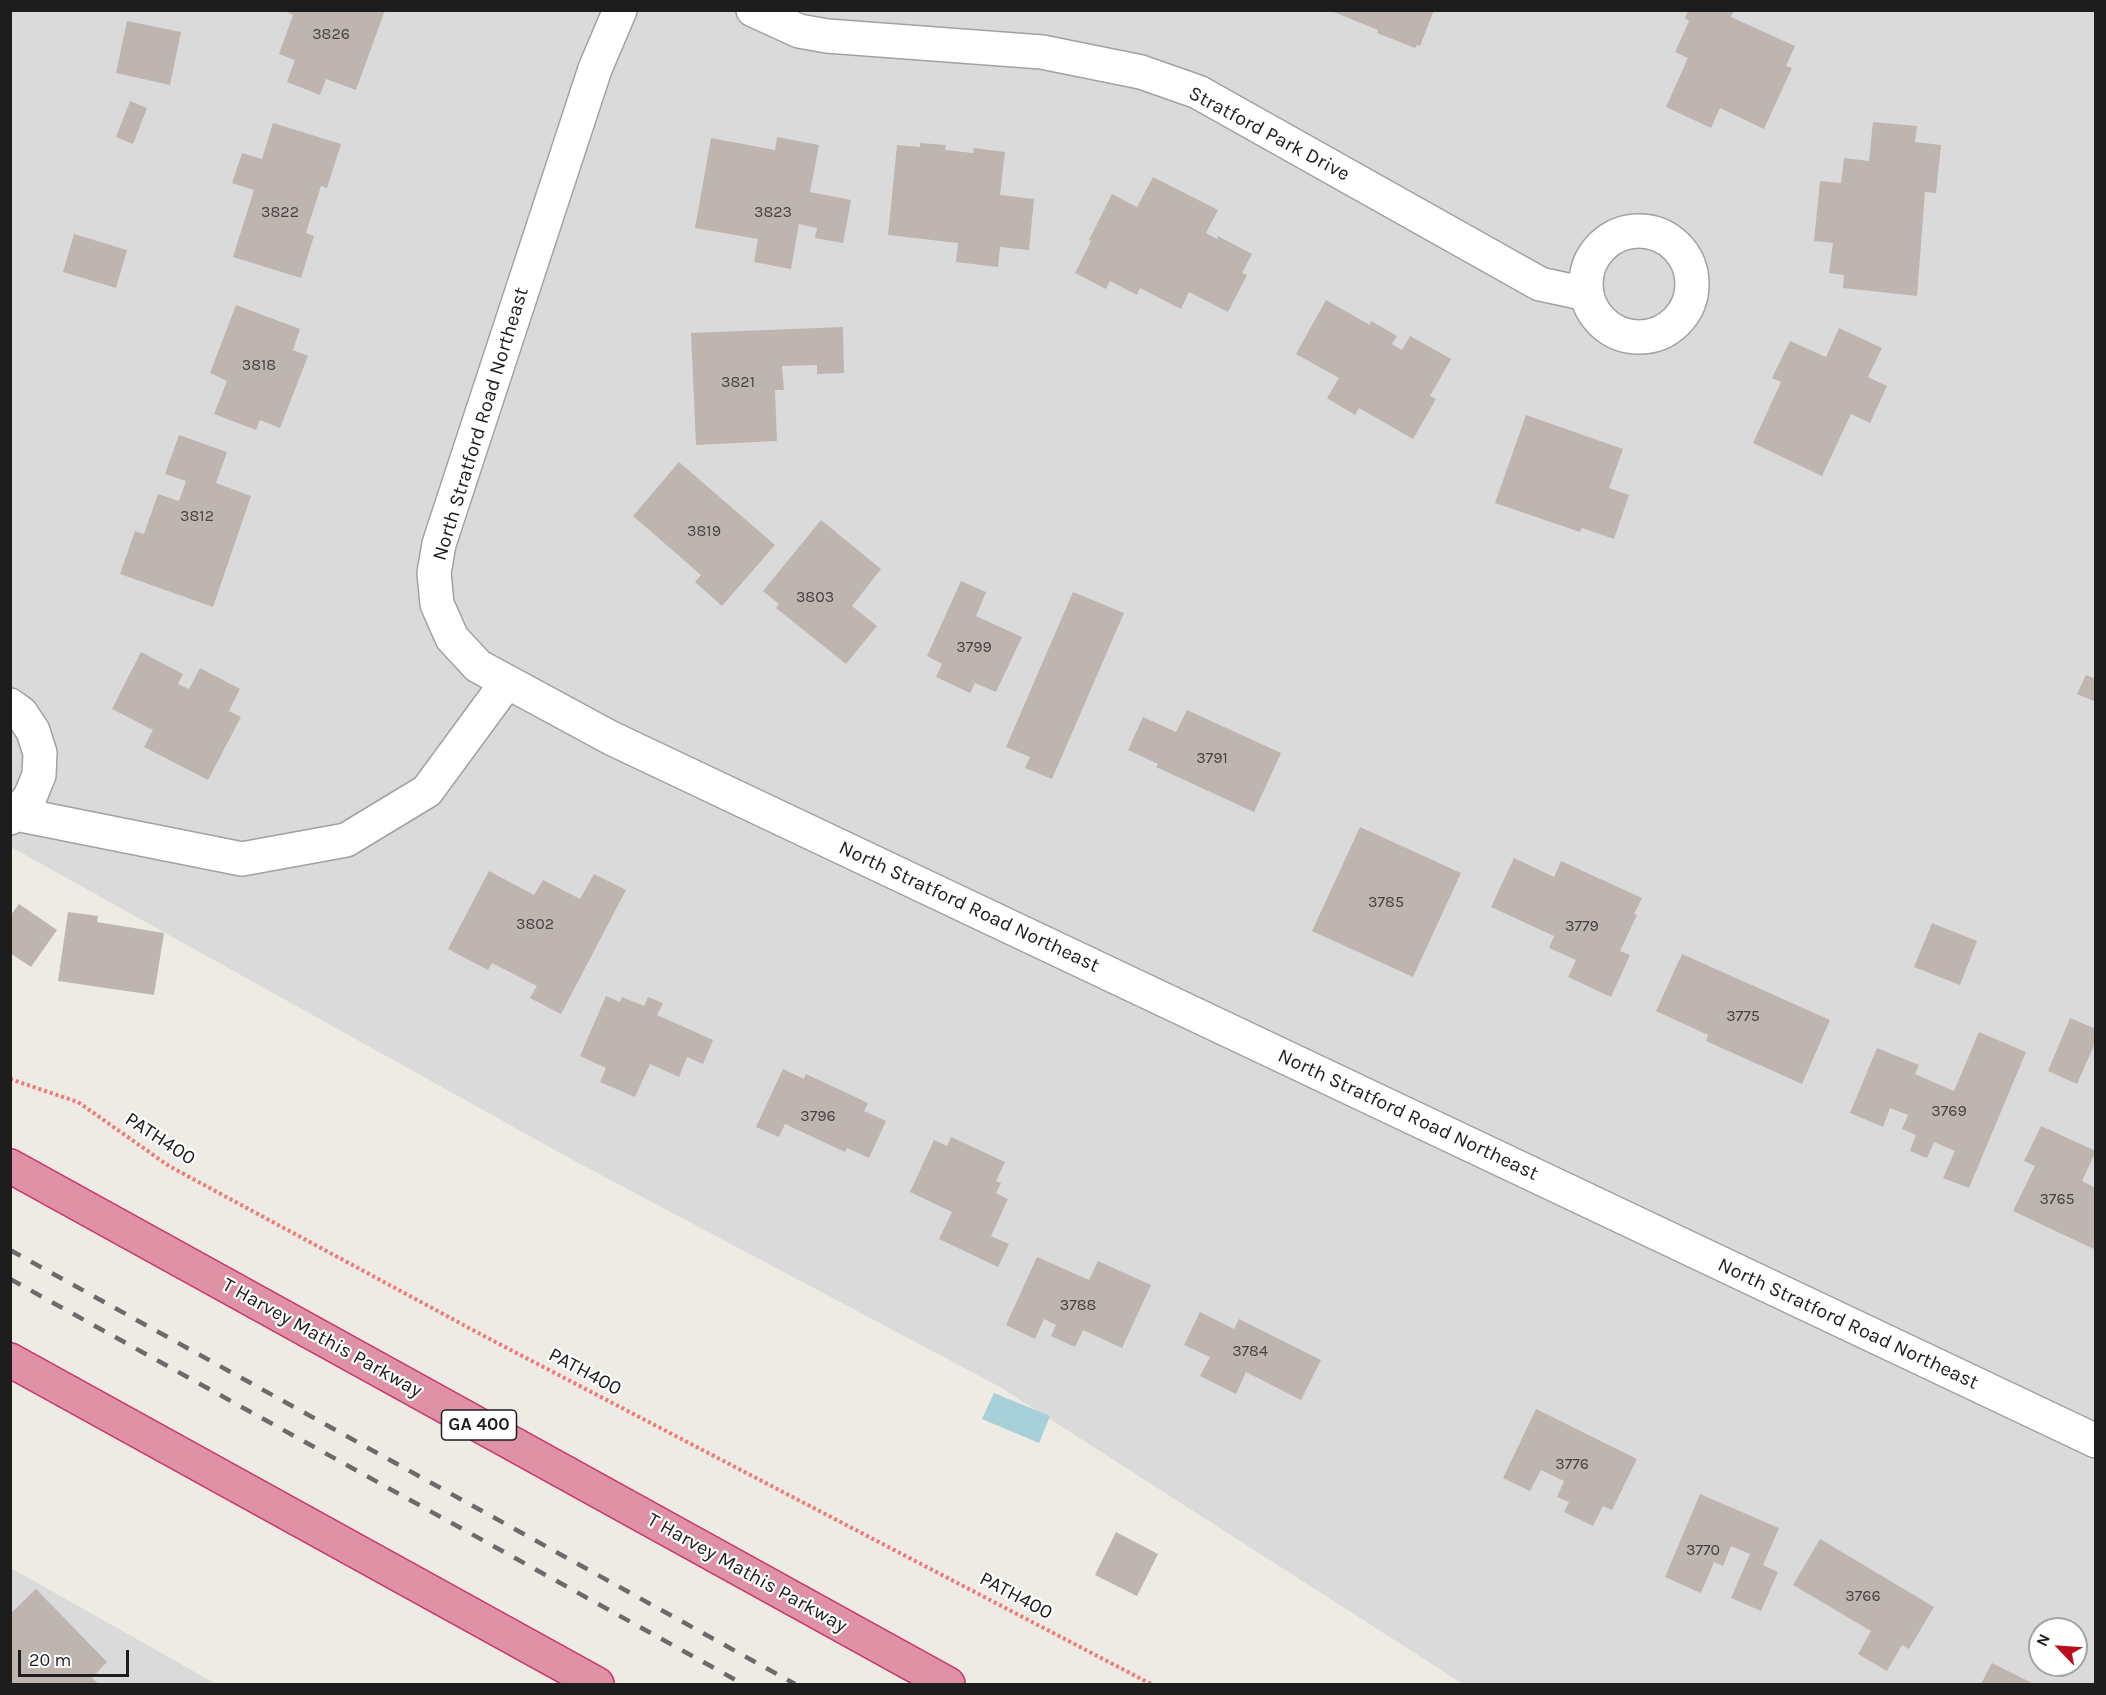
<!DOCTYPE html>
<html>
<head>
<meta charset="utf-8">
<style>
  body { margin:0 }
  #map { position:relative; width:2106px; height:1695px; overflow:hidden; background:#eeeae4; font-family:Karla,sans-serif }
  canvas { display:block }
  .frame { position:absolute; inset:0; border:12px solid #1d1d1d; pointer-events:none }
  .north { position:absolute; left:2028px; top:1617px; width:60px; height:60px; box-sizing:border-box; background:#fff; border:2px solid #a5a5a5; border-radius:50%; rotate:295deg; font-size:16px; font-weight:700; line-height:24px; text-align:center; color:#1d1d1d }
  .north::after { content:''; display:block; margin:auto; width:21px; height:27px; background:#ba101c; clip-path:polygon(50% 0,100% 100%,50% 72%,0 100%) }
  .scale { position:absolute; left:18px; top:1650px; width:111px; height:27px; box-sizing:border-box; border:3px solid #1d1d1d; border-top:0; padding-left:8px; font-size:18px; line-height:21px; white-space:nowrap; color:#1d1d1d; -webkit-text-stroke:4px #fff; paint-order:stroke }
</style>
</head>
<body>
<div id="map">
<canvas width="2106" height="1695"></canvas>
<div class="frame"></div>
<div class="north">N</div>
<div class="scale">20 m</div>
</div>
<script>
const ctx = document.querySelector('canvas').getContext('2d');
ctx.lineJoin = 'round';
function paint(path, color) { ctx.fillStyle = color; ctx.fill(path, 'evenodd'); }
const poly = rows => new Path2D(rows.map(r => 'M' + r).join(''));
function trace(path, color, width, dash) { ctx.strokeStyle = color; ctx.lineWidth = width; ctx.lineCap = dash ? 'butt' : 'round'; ctx.setLineDash(dash || []); ctx.stroke(path); }
function drawText(font, color, halo, rows, align = 'center') {
  ctx.font = font + ' Karla,sans-serif'; ctx.lineWidth = 4.5; ctx.setLineDash([]); ctx.textBaseline = 'middle'; ctx.strokeStyle = halo; ctx.fillStyle = color; for (const [text, x, y, turn = 0] of rows) {
    ctx.save(); ctx.translate(x, y); ctx.rotate((+turn || 0) * Math.PI / 180); ctx.textAlign = isNaN(turn) ? turn : align; if (halo) ctx.strokeText(text, 0, 0); ctx.fillText(text, 0, 0); ctx.restore();
  }
}
const residential = poly([
  [11,11,2095,11,2095,1684,1463,1684,1000,1387,571,1159,11,847],
  [2040,1629,2076,1629,2076,1665,2040,1665],
  [11,1568,216,1684,11,1684]
]);
const water = poly([
  [994,1393,1050,1416,1039,1443,982,1419]
]);
const building = poly([
  [283,10,385,10,356,90,326,79,320,95,287,82,295,60,279,54,293,15],
  [1329,10,1434,10,1420,46,1417,45,1415,48,1377,33,1378,30],
  [1688,10,1734,10,1731,17,1795,46,1786,66,1792,68,1764,129,1720,108,1711,128,1666,107,1688,58,1675,52,1689,21,1685,18],
  [127,21,181,32,170,85,116,73],
  [130,101,147,108,133,144,116,137],
  [1873,122,1917,126,1915,142,1941,145,1936,193,1925,192,1917,296,1843,288,1844,275,1829,273,1833,243,1814,241,1820,181,1841,183,1844,158,1869,161],
  [273,123,341,144,327,188,321,186,306,233,314,236,301,278,233,257,254,190,232,183,242,153,262,159],
  [777,137,819,145,810,192,851,200,843,243,815,238,817,228,799,224,791,269,754,262,758,239,695,228,711,138,775,150],
  [920,143,946,145,945,150,973,153,974,148,1005,152,1000,195,1034,199,1029,250,1000,247,998,267,956,262,958,243,888,235,897,145,920,147],
  [1153,177,1218,210,1206,233,1217,239,1218,236,1252,254,1242,273,1247,275,1228,312,1189,292,1181,309,1140,288,1137,295,1110,281,1106,289,1075,273,1091,241,1089,240,1112,194,1137,207],
  [74,234,127,250,116,288,63,272],
  [1326,300,1370,325,1371,321,1397,336,1392,344,1402,350,1410,336,1451,359,1430,396,1436,399,1413,439,1359,408,1355,415,1327,398,1339,378,1296,354],
  [236,305,300,329,293,350,308,356,280,428,260,420,256,430,214,414,227,381,210,373],
  [843,327,844,373,817,374,817,365,782,366,784,390,775,390,777,441,696,445,691,333],
  [1839,328,1882,348,1868,377,1887,386,1870,423,1851,414,1822,476,1753,443,1781,382,1772,378,1790,341,1826,357],
  [1526,415,1623,449,1609,488,1629,495,1614,539,1582,528,1580,532,1495,503],
  [179,435,227,452,216,483,251,496,213,607,120,574,135,531,144,534,158,494,179,501,186,481,165,474],
  [679,462,775,545,722,606,695,582,701,575,633,516],
  [821,520,881,569,852,606,877,626,846,664,776,608,779,604,763,591],
  [961,581,986,592,976,616,1022,637,996,692,975,683,970,693,936,677,942,664,927,656],
  [1073,592,1124,613,1052,779,1025,768,1030,757,1006,747],
  [141,652,183,674,178,684,189,689,200,668,240,689,229,711,241,717,208,780,144,747,153,730,112,709],
  [2086,675,2096,679,2096,702,2077,694],
  [1187,710,1281,753,1254,812,1156,767,1158,764,1128,750,1143,717,1176,732],
  [1360,827,1461,873,1413,977,1312,931],
  [1514,858,1554,877,1561,861,1642,898,1634,914,1637,915,1620,951,1630,955,1611,997,1568,977,1576,960,1549,948,1554,936,1491,907],
  [489,871,534,895,543,880,580,899,594,874,626,890,561,1014,530,998,537,986,492,963,488,970,448,949],
  [19,904,57,930,31,967,10,953,10,916],
  [68,912,98,916,97,922,164,933,154,995,58,981],
  [1932,923,1977,941,1960,985,1914,967],
  [1682,954,1830,1020,1802,1084,1706,1041,1708,1035,1656,1011],
  [606,996,620,1002,622,997,644,1006,648,997,663,1003,657,1015,713,1040,703,1064,687,1057,679,1077,650,1064,635,1097,600,1082,606,1068,580,1056],
  [2070,1018,2096,1029,2096,1041,2077,1084,2048,1071],
  [1979,1032,2026,1052,1969,1188,1943,1178,1955,1151,1934,1142,1927,1158,1910,1151,1916,1135,1902,1129,1908,1115,1890,1108,1883,1127,1850,1113,1877,1048,1919,1065,1915,1074,1954,1091],
  [783,1069,804,1079,806,1074,868,1103,864,1111,886,1121,869,1158,847,1148,845,1152,785,1124,779,1137,756,1127],
  [2041,1126,2096,1151,2082,1181,2096,1188,2096,1250,2013,1211,2035,1166,2024,1161],
  [951,1137,1005,1162,996,1181,1001,1183,996,1193,1008,1199,991,1236,1009,1244,998,1267,939,1239,952,1212,910,1192,934,1140,947,1146],
  [1037,1257,1089,1280,1098,1261,1151,1285,1122,1348,1083,1330,1075,1347,1051,1336,1056,1325,1044,1319,1035,1339,1006,1325],
  [1200,1312,1234,1329,1239,1319,1321,1360,1301,1400,1246,1372,1236,1394,1200,1376,1210,1357,1184,1345],
  [1536,1409,1637,1459,1612,1510,1603,1506,1593,1526,1564,1512,1569,1502,1557,1497,1564,1481,1541,1470,1530,1491,1503,1478],
  [1700,1494,1779,1528,1763,1565,1778,1572,1761,1611,1731,1598,1750,1554,1731,1546,1723,1566,1714,1562,1701,1593,1665,1577],
  [1116,1532,1158,1554,1137,1596,1095,1575],
  [1820,1539,1934,1607,1909,1649,1902,1645,1887,1671,1858,1654,1871,1631,1793,1585],
  [36,1589,107,1662,92,1678,99,1684,10,1684,10,1614],
  [1992,1663,2034,1684,1981,1684]
]);
const path = poly([
  [10,1079,78,1102,169,1166,484,1336,1151,1684]
]);
const minor = poly([
  [620,10,595,69,439,544,434,573,437,604,452,638,478,666,611,738,2096,1441],
  [753,10,799,31,827,36,1042,52,1141,72,1198,92,1540,284,1586,294],
  '1586 284a53 53 0 1 1 106 0a53 53 0 1 1-106 0Z',
  [10,705,21,713,33,731,40,753,39,775,30,797,16,814,10,818],
  [16,814,242,859,346,840,427,791,507,682]
]);
const highway = poly([
  [10,1166,948,1684],
  [10,1360,597,1684]
]);
const rail = poly([
  [10,1250,795,1684],
  [10,1279,743,1684]
]);
const numberNames = [
  ["3826",331,34],
  ["3822",280,212],
  ["3823",773,212],
  ["3818",259,365],
  ["3821",738,382],
  ["3812",197,516],
  ["3819",704,531],
  ["3803",815,597],
  ["3799",974,647],
  ["3791",1212,758],
  ["3785",1386,902],
  ["3802",535,924],
  ["3779",1582,926],
  ["3775",1743,1016],
  ["3769",1949,1111],
  ["3796",818,1116],
  ["3765",2057,1199],
  ["3788",1078,1305],
  ["3784",1250,1351],
  ["3776",1572,1464],
  ["3770",1703,1550],
  ["3766",1863,1596]
];
const shields = [
  [479,1425,75]
];
const shieldNames = [
  ["GA 400",479,1425]
];
const streetNames = [
  ["Stratford Park Drive",1269,134,28],
  ["North Stratford Road Northeast",481,424,-73],
  ["North Stratford Road Northeast",969,907,25],
  ["North Stratford Road Northeast",1408,1115,25],
  ["PATH400",160,1139,33],
  ["North Stratford Road Northeast",1848,1324,25],
  ["T Harvey Mathis Parkway",322,1338,29],
  ["PATH400",585,1372,28],
  ["T Harvey Mathis Parkway",747,1573,29],
  ["PATH400",1016,1596,28]
];
paint(residential, '#dbdada');
paint(water, '#a8d0d8');
paint(building, '#beb5b1');
trace(minor, '#a1a1a1', 36);
trace(highway, '#ca3271', 36);
trace(path, '#ee7975', 4, [3, 3]);
trace(minor, '#fff', 33);
trace(highway, '#df92a5', 33);
trace(rail, '#6b6b6b', 4.5, [12, 12]);
drawText('16px', '#454342', null, numberNames);
for (const [x, y, w] of shields) { const box = new Path2D(); box.roundRect(x - w / 2, y - 15, w, 30, 4.5); ctx.fillStyle = '#fff'; ctx.fill(box); trace(box, '#1d1d1d', 1.5); }
drawText('bold 18px', '#1d1d1d', null, shieldNames);
drawText('20px', '#1d1d1d', '#fff', streetNames);
</script>
</body>
</html>
